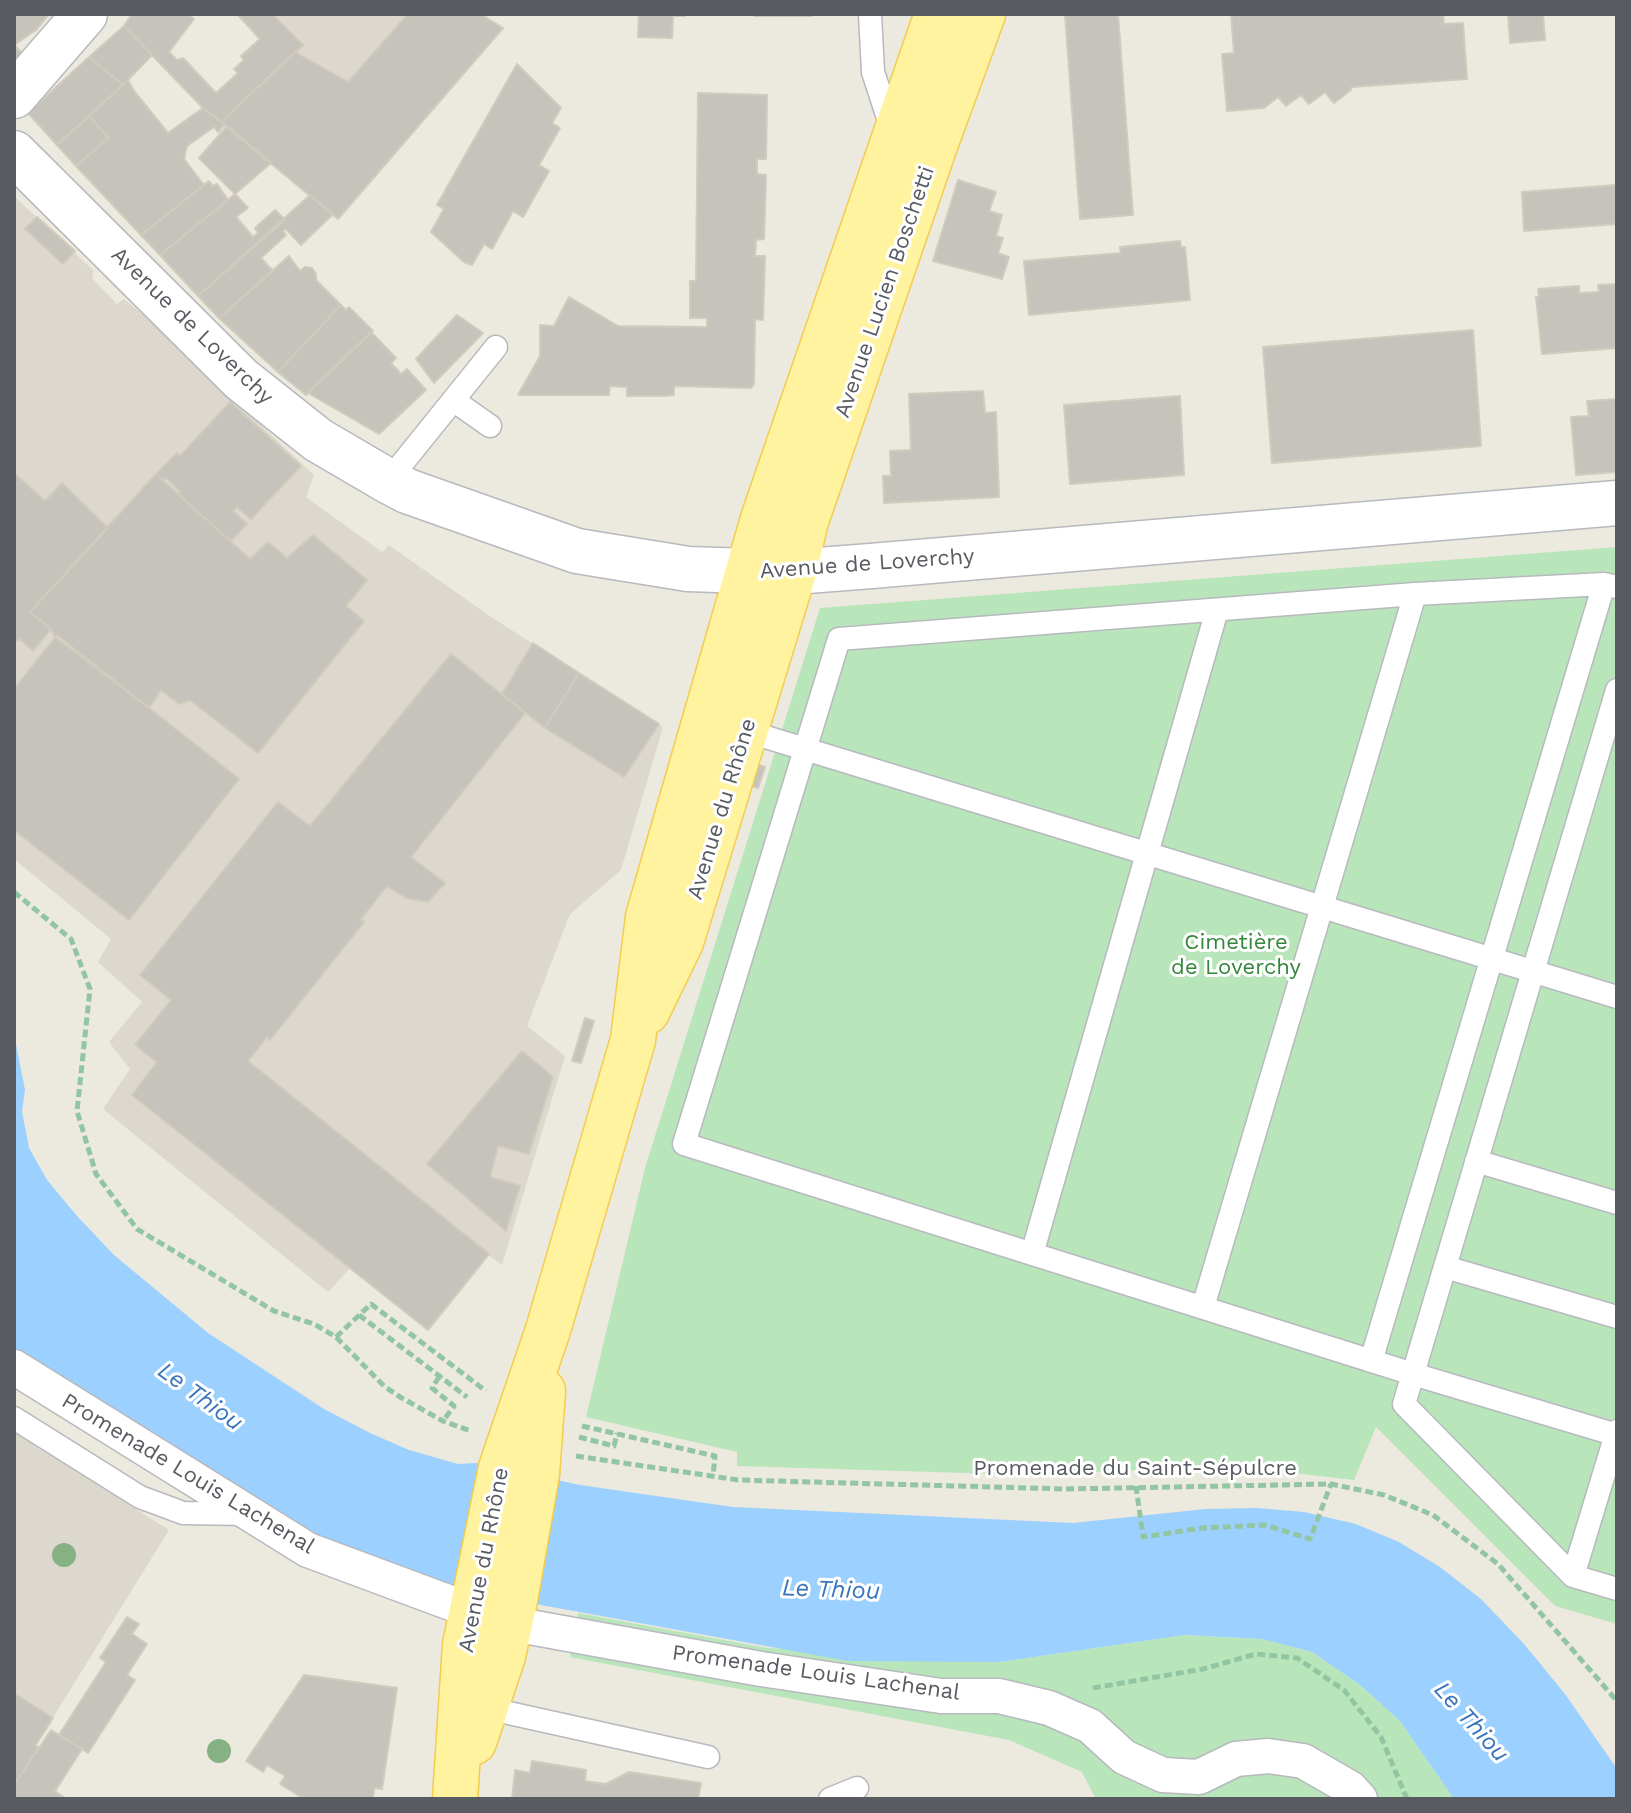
<!DOCTYPE html>
<html>
<head>
<meta charset="utf-8">
<style>
  body { margin:0 }
  #map { position:relative; width:1631px; height:1813px; overflow:hidden; background:#ece9de; font-family:"Work Sans",sans-serif }
  canvas { display:block }
  .frame { position:absolute; inset:0; border:16px solid #585b60; pointer-events:none }
</style>
</head>
<body>
<div id="map">
<canvas width="1631" height="1813"></canvas>
<div class="frame"></div>
</div>
<script>
const ctx = document.querySelector('canvas').getContext('2d');
ctx.lineJoin = 'round';
function paint(path, color) { ctx.fillStyle = color; ctx.fill(path, 'evenodd'); }
const poly = rows => new Path2D(rows.map(r => 'M' + r).join(''));
function trace(path, color, width, dash) { ctx.strokeStyle = color; ctx.lineWidth = width; ctx.lineCap = dash ? 'butt' : 'round'; ctx.setLineDash(dash || []); ctx.stroke(path); }
function drawText(font, color, halo, rows, align = 'center') {
  ctx.font = font + ' "Work Sans",sans-serif'; ctx.lineWidth = 6; ctx.setLineDash([]); ctx.textBaseline = 'middle'; ctx.strokeStyle = halo; ctx.fillStyle = color; for (const [text, x, y, turn = 0] of rows) {
    ctx.save(); ctx.translate(x, y); ctx.rotate((+turn || 0) * Math.PI / 180); ctx.textAlign = isNaN(turn) ? turn : align; if (halo) ctx.strokeText(text, 0, 0); ctx.fillText(text, 0, 0); ctx.restore();
  }
}
const education = poly([
  [272,14,482,14,503,28,338,219,221,122],
  [14,196,94,271,92,278,117,304,124,299,141,313,314,475,306,497,382,552,389,545,488,615,663,727,621,870,570,914,527,1026,565,1056,502,1265,488,1255,428,1330,350,1268,328,1292,103,1109,130,1069,109,1042,142,1002,98,962,111,939,14,859],
  [14,1432,169,1530,36,1745,39,1747,14,1785]
]);
const green = poly([
  [1617,547,1617,1624,1555,1606,1376,1427,1354,1480,1232,1466,1030,1475,737,1466,737,1452,586,1417,645,1168,820,608],
  [578,1613,767,1648,999,1662,1185,1635,1262,1639,1312,1652,1360,1685,1400,1721,1454,1799,1096,1799,1082,1772,1009,1740,570,1657]
]);
const water = poly([
  [14,1034,25,1090,22,1111,29,1148,47,1180,77,1216,114,1255,208,1333,324,1409,370,1433,409,1450,458,1464,476,1463,580,1485,733,1507,1073,1523,1205,1509,1257,1508,1304,1512,1356,1524,1399,1542,1440,1567,1481,1599,1524,1644,1565,1694,1615,1766,1617,1799,1454,1799,1400,1721,1360,1685,1312,1652,1262,1639,1185,1635,999,1662,848,1661,453,1589,396,1570,275,1519,14,1357]
]);
const building = poly([
  [14,14,49,14,36,30,14,45,14,14],
  [132,14,193,14,191,17,194,19,169,52,177,60,183,58,216,93,238,73,234,69,244,60,241,56,260,39,237,14,272,14,303,45,221,122,203,108,124,26,132,14],
  [408,14,480,14,503,28,338,219,221,122,295,52,348,82,408,14],
  [633,14,684,14,685,16,673,16,672,38,638,37,639,14,633,14],
  [754,14,812,14,812,16,754,16,754,14],
  [1065,14,1118,14,1133,215,1080,219,1065,14],
  [1231,14,1443,14,1444,24,1463,23,1467,79,1351,87,1351,90,1334,103,1325,92,1309,104,1301,95,1286,106,1278,97,1264,108,1227,111,1222,54,1234,53,1231,14],
  [1508,14,1543,14,1545,40,1510,43,1508,14],
  [124,26,152,55,123,85,89,57,124,26],
  [14,45,23,54,14,62,14,45],
  [89,57,123,85,57,145,28,113,89,57],
  [517,64,561,108,552,123,560,128,539,165,549,171,523,217,513,211,492,249,484,244,472,265,464,262,431,232,444,209,437,205,517,64],
  [128,80,134,91,168,133,203,108,225,124,218,132,214,127,187,146,184,159,204,185,141,235,76,166,109,138,89,116,128,80],
  [698,93,767,95,766,159,757,159,757,174,766,175,764,239,756,240,755,256,765,256,763,320,755,319,754,384,751,388,674,386,674,395,664,396,627,396,627,387,610,386,609,395,518,395,540,356,540,325,554,326,569,297,618,326,707,327,707,318,690,318,690,281,696,281,698,93],
  [89,116,109,138,76,166,57,145,89,116],
  [227,126,271,163,235,194,199,158,227,126],
  [958,180,996,192,989,211,1002,215,996,236,1003,238,998,253,1009,257,1002,279,933,261,958,180],
  [209,181,213,186,217,184,228,200,160,255,141,235,209,181],
  [1617,185,1617,224,1524,231,1522,192,1617,185],
  [235,194,248,208,236,217,253,237,258,233,255,228,275,210,285,220,198,296,160,255,235,194],
  [310,195,333,214,301,245,286,229,283,231,286,235,261,258,273,271,219,318,198,296,310,195],
  [37,217,75,251,63,264,25,229,37,217],
  [1180,241,1181,247,1185,247,1190,300,1029,315,1024,261,1121,253,1120,247,1180,241],
  [289,256,300,271,305,267,312,268,316,274,316,280,341,305,278,372,219,318,289,256],
  [1617,284,1617,348,1542,354,1536,297,1539,297,1538,289,1579,286,1579,293,1599,292,1598,285,1617,284],
  [341,305,346,310,349,307,373,331,306,395,278,372,341,305],
  [457,315,483,333,434,383,416,359,457,315],
  [1473,330,1481,446,1272,463,1263,347,1473,330],
  [371,332,396,358,391,363,401,374,407,369,426,390,379,434,308,393,371,332],
  [983,391,985,413,996,412,999,497,884,503,883,476,891,476,890,451,911,450,909,394,983,391],
  [1180,396,1184,475,1070,484,1064,405,1180,396],
  [1617,399,1617,472,1576,475,1571,417,1589,416,1587,401,1617,399],
  [230,402,301,466,251,519,237,507,233,511,247,524,231,541,177,494,180,491,166,478,163,481,156,474,177,453,180,456,230,402],
  [14,473,45,501,62,483,108,528,30,612,51,629,33,651,20,639,14,643,14,473],
  [156,474,250,559,268,542,287,558,313,535,367,580,346,606,364,621,258,753,190,700,179,704,161,690,149,708,55,637,51,629,30,612,156,474],
  [57,635,239,779,129,920,14,830,14,689,57,635],
  [533,643,579,673,545,728,502,694,533,643],
  [451,654,525,713,411,857,445,883,428,902,406,898,387,886,361,919,364,922,270,1040,267,1037,248,1061,489,1254,428,1330,132,1095,157,1062,135,1045,171,1000,140,975,278,802,310,826,451,654],
  [579,673,659,724,624,777,545,728,579,673],
  [755,764,765,767,758,788,748,785,755,764],
  [585,1018,594,1021,581,1063,572,1061,585,1018],
  [522,1051,553,1077,529,1154,498,1146,490,1177,520,1186,506,1231,427,1164,522,1051],
  [127,1617,139,1624,132,1634,147,1644,127,1675,135,1680,88,1753,59,1735,106,1662,100,1658,127,1617],
  [304,1675,397,1688,382,1789,374,1788,373,1799,304,1799,280,1784,285,1776,267,1765,263,1772,246,1761,304,1675],
  [14,1693,53,1718,35,1746,39,1747,14,1785,14,1693],
  [51,1730,82,1749,55,1791,66,1799,14,1799,14,1785,51,1730],
  [532,1761,586,1770,585,1781,606,1784,629,1772,701,1783,698,1799,512,1799,515,1770,530,1773,532,1761]
]);
const path = poly([
  [14,892,71,939,90,989,77,1111,96,1174,137,1229,274,1311,314,1324,336,1337,384,1386,400,1397,443,1421,471,1431],
  [359,1315,467,1397],
  [336,1337,371,1304,486,1391],
  [439,1377,432,1388,454,1406,443,1421],
  [582,1426,715,1456,713,1476],
  [579,1437,614,1446,617,1433],
  [576,1456,738,1480,1066,1489,1331,1484,1384,1495,1433,1515,1498,1564,1617,1701],
  [1136,1486,1143,1537,1202,1528,1265,1525,1310,1539,1331,1484],
  [1093,1688,1203,1669,1256,1654,1297,1658,1344,1690,1381,1737,1407,1799]
]);
const service = poly([
  [870,14,873,72,892,130],
  [453,400,490,426],
  [388,481,496,347],
  [1617,587,1604,584,1415,594,839,639,684,1144,1413,1374,1404,1404,1573,1576,1617,1589],
  [1617,690,1413,1374,1617,1435],
  [746,731,1617,997],
  [1476,1161,1617,1203],
  [1032,1254,1217,610],
  [1445,1267,1617,1317],
  [1203,1307,1415,594],
  [1371,1361,1604,584],
  [14,1418,140,1497,183,1513,247,1514],
  [1573,1576,1617,1431],
  [486,1708,708,1757],
  [830,1799,857,1788]
]);
const pedestrian = poly([
  [14,1367,308,1550,456,1605],
  [524,1626,761,1669,941,1696,999,1696,1049,1708,1090,1726,1124,1757,1163,1775,1199,1777,1236,1759,1268,1756,1303,1761,1350,1788,1360,1799]
]);
const minor = poly([
  [14,96,85,14],
  [14,153,241,379,318,440,388,481,407,491,577,551,688,569,748,571]
]);
const tertiary = poly([
  [758,572,794,572,871,566,1617,503]
]);
const primary = poly([
  [647,1012,681,942,794,572,806,521,934,148,983,14],
  [474,1742,503,1656,515,1600,537,1474,543,1391],
  [455,1799,465,1645,501,1468,548,1330,633,1040,648,917,763,519,937,14]
]);
const trees = [
  [64,1555],
  [219,1751]
];
const streetNames = [
  ["Avenue Lucien Boschetti",885,292,-71],
  ["Avenue de Loverchy",192,326,44],
  ["Avenue de Loverchy",867,564,-4],
  ["Avenue du Rhône",722,809,-73],
  ["Promenade du Saint-Sépulcre",1135,1469],
  ["Promenade Louis Lachenal",188,1474,31],
  ["Avenue du Rhône",484,1560,-79],
  ["Promenade Louis Lachenal",816,1673,8]
];
const parkNames = [
  ["Cimetière",1236,943],
  ["de Loverchy",1236,968]
];
const waterNames = [
  ["Le Thiou",200,1397,36],
  ["Le Thiou",831,1590,2],
  ["Le Thiou",1471,1722,48]
];
paint(education, '#dcd8cd');
paint(green, '#b9e5bb');
paint(water, '#9bd0ff');
paint(building, '#c6c3bc');
trace(building, '#d0cbbd', 2);
trace(service, '#b7b9be', 25);
trace(pedestrian, '#b7b9be', 37);
trace(minor, '#b7b9be', 47);
trace(tertiary, '#b7b9be', 47);
trace(primary, '#f4cc4e', 47);
trace(path, '#92c6a3', 5, [8, 4]);
trace(service, '#fff', 22);
trace(pedestrian, '#fff', 34);
trace(minor, '#fff', 44);
trace(tertiary, '#fff', 44);
trace(primary, '#fff3a0', 44);
ctx.fillStyle = '#86b283';
for (const [x, y] of trees) { ctx.beginPath(); ctx.arc(x, y, 12, 0, 2 * Math.PI); ctx.fill(); }
drawText('22px', '#585b60', '#fff', streetNames);
drawText('22px', '#328539', '#fff', parkNames);
drawText('italic 24px', '#3a74bb', '#fff', waterNames);
</script>
</body>
</html>
